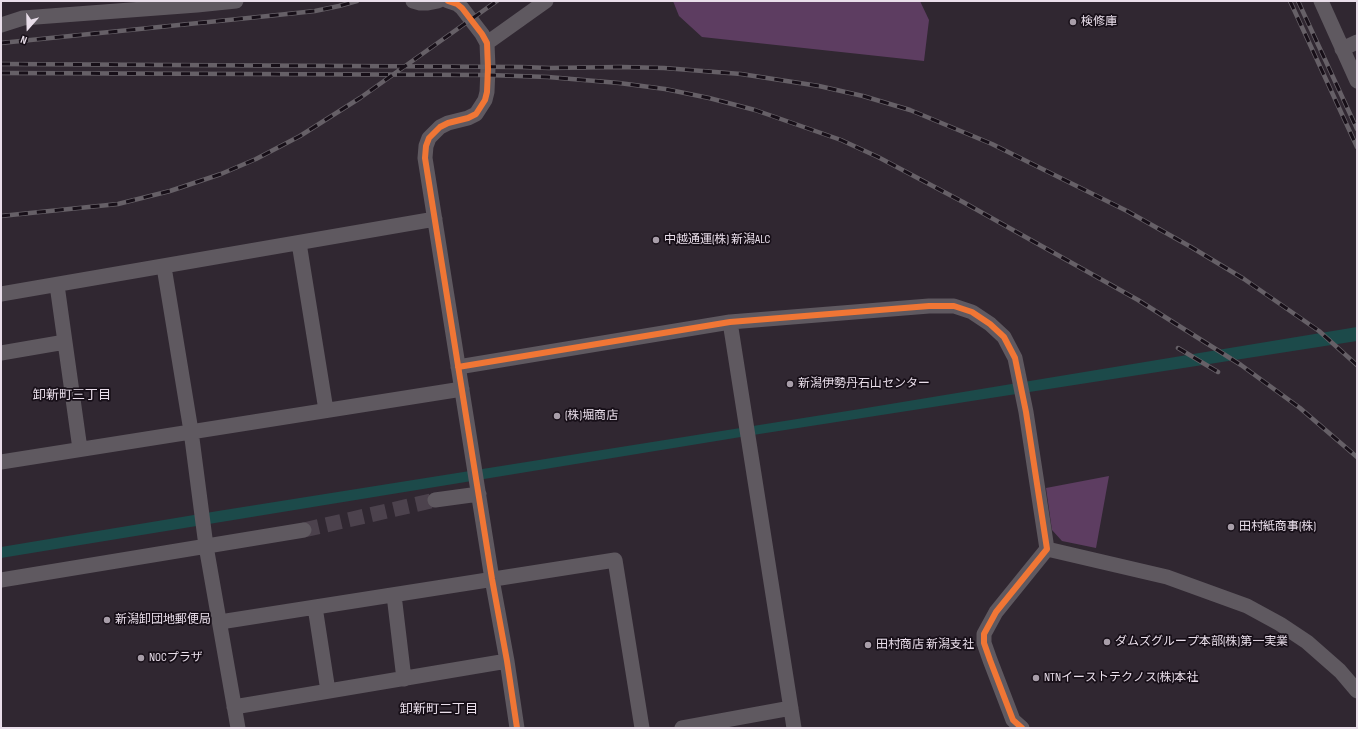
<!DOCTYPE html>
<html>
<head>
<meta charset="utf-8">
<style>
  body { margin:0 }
  #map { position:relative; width:1358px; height:729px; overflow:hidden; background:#302731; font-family:"Sofia Sans Condensed",sans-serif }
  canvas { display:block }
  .frame { position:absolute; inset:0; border:2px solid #e9deea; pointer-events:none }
  .north { position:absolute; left:8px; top:8px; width:40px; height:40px; -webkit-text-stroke:3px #170f18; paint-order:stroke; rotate:200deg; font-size:11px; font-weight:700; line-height:16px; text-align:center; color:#e9deea }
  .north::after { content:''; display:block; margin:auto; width:14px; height:18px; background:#e9deea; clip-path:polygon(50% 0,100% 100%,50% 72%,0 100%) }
</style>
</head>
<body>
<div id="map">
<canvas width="1358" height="729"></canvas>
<div class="frame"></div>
<div class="north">N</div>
</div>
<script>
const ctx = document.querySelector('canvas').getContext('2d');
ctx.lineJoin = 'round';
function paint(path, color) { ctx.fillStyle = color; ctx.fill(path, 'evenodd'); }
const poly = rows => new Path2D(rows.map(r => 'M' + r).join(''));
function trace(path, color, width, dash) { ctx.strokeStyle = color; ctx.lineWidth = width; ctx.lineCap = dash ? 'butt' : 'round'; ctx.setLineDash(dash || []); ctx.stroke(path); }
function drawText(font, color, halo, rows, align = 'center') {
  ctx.font = font + ' "Sofia Sans Condensed","Noto Sans JP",sans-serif'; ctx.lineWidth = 3.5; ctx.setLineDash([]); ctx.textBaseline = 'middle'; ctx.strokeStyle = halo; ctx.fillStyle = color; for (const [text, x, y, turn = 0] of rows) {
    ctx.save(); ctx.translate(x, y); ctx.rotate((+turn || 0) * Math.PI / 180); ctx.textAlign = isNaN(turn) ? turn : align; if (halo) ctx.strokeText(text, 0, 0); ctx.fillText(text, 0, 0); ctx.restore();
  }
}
const green = poly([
  [673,1,920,1,929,20,924,61,702,37,679,16],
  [1109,476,1096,548,1062,541,1052,530,1046,488]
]);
const water = poly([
  [1357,327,1357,341,753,435,1,558,1,547,218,511,860,409]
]);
const minorTunnel = poly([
  [304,530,435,500]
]);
const minor = poly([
  [413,1,420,3,428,3,438,1],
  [448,1,457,4,462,8,482,34,487,43,488,68,487,92,485,100,476,114,468,118,448,123,440,127,429,138,426,146,425,158,492,579,507,661,517,728],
  [1321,1,1357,81],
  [1,25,23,18,197,5,236,1],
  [487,43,546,1],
  [1342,49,1357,42],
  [299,243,326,410],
  [164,267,191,431,206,546,238,728],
  [57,285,80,449],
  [1,294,435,219],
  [730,322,794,728],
  [1,353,65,342],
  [458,367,730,322,929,306,954,306,972,312,990,324,1004,337,1015,358,1026,412,1047,549,996,612,984,634,984,643,990,660,1013,720,1022,728],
  [1,462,462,389],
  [435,500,479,494],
  [1047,549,1167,577,1247,606,1280,624,1307,642,1340,671,1357,691],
  [1,580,304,530],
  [394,595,404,679],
  [315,607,328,691],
  [220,622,615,560,642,728],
  [234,707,507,661],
  [682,728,791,708]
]);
const rail = poly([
  [1290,1,1357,147],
  [1298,1,1357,129],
  [1,43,268,16,315,11,339,6,357,1],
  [1,64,521,67,549,68,621,67,664,68,741,74,819,86,863,96,910,110,992,144,1127,211,1191,247,1244,279,1319,331,1357,365],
  [1,73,488,75,548,77,619,83,665,89,709,98,755,110,841,140,878,157,963,202,1138,300,1241,365,1300,408,1357,457],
  [1,216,118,204,170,191,221,174,256,159,300,136,360,98,497,1],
  [1178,348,1218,372]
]);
const cycleway = poly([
  [448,1,457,4,462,8,482,34,487,43,488,68,487,92,485,100,476,114,468,118,448,123,440,127,429,138,426,146,425,158,492,579,507,661,517,728],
  [458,367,730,322,929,306,954,306,972,312,990,324,1004,337,1015,358,1026,412,1047,549,996,612,984,634,984,643,990,660,1013,720,1022,728]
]);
const markers = [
  [1073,22,4,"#a89ea9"],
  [656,240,4,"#a89ea9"],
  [790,384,4,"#a89ea9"],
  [557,416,4,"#a89ea9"],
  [1231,527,4,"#a89ea9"],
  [107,620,4,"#a89ea9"],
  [1107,642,4,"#a89ea9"],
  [868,645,4,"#a89ea9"],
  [141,658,4,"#a89ea9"],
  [1036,678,4,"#a89ea9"]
];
const poiNames = [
  ["検修庫",1081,22],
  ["中越通運(株) 新潟ALC",664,240],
  ["新潟伊勢丹石山センター",798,384],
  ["(株)堀商店",565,416],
  ["田村紙商事(株)",1239,527],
  ["新潟卸団地郵便局",115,620],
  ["ダムズグループ本部(株)第一実業",1115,642],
  ["田村商店 新潟支社",876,645],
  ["NOCプラザ",149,658],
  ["NTNイーストテクノス(株)本社",1044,678]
];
const neighbourhoodNames = [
  ["卸新町三丁目",72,396],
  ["卸新町二丁目",439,710]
];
paint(green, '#5d3d61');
paint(water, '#1c4a4a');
trace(minorTunnel, '#4c424d', 15, [15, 8]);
trace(minor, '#5f5960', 15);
trace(rail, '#666067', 4.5);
trace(rail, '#170f18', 3, [9]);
trace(cycleway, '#f07635', 6);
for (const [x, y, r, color] of markers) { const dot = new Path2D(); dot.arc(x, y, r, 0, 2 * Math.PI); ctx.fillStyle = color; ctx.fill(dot); trace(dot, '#170f18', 1.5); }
drawText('12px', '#e9deea', '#170f18', poiNames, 'left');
drawText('13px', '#e9deea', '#170f18', neighbourhoodNames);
</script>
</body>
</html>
